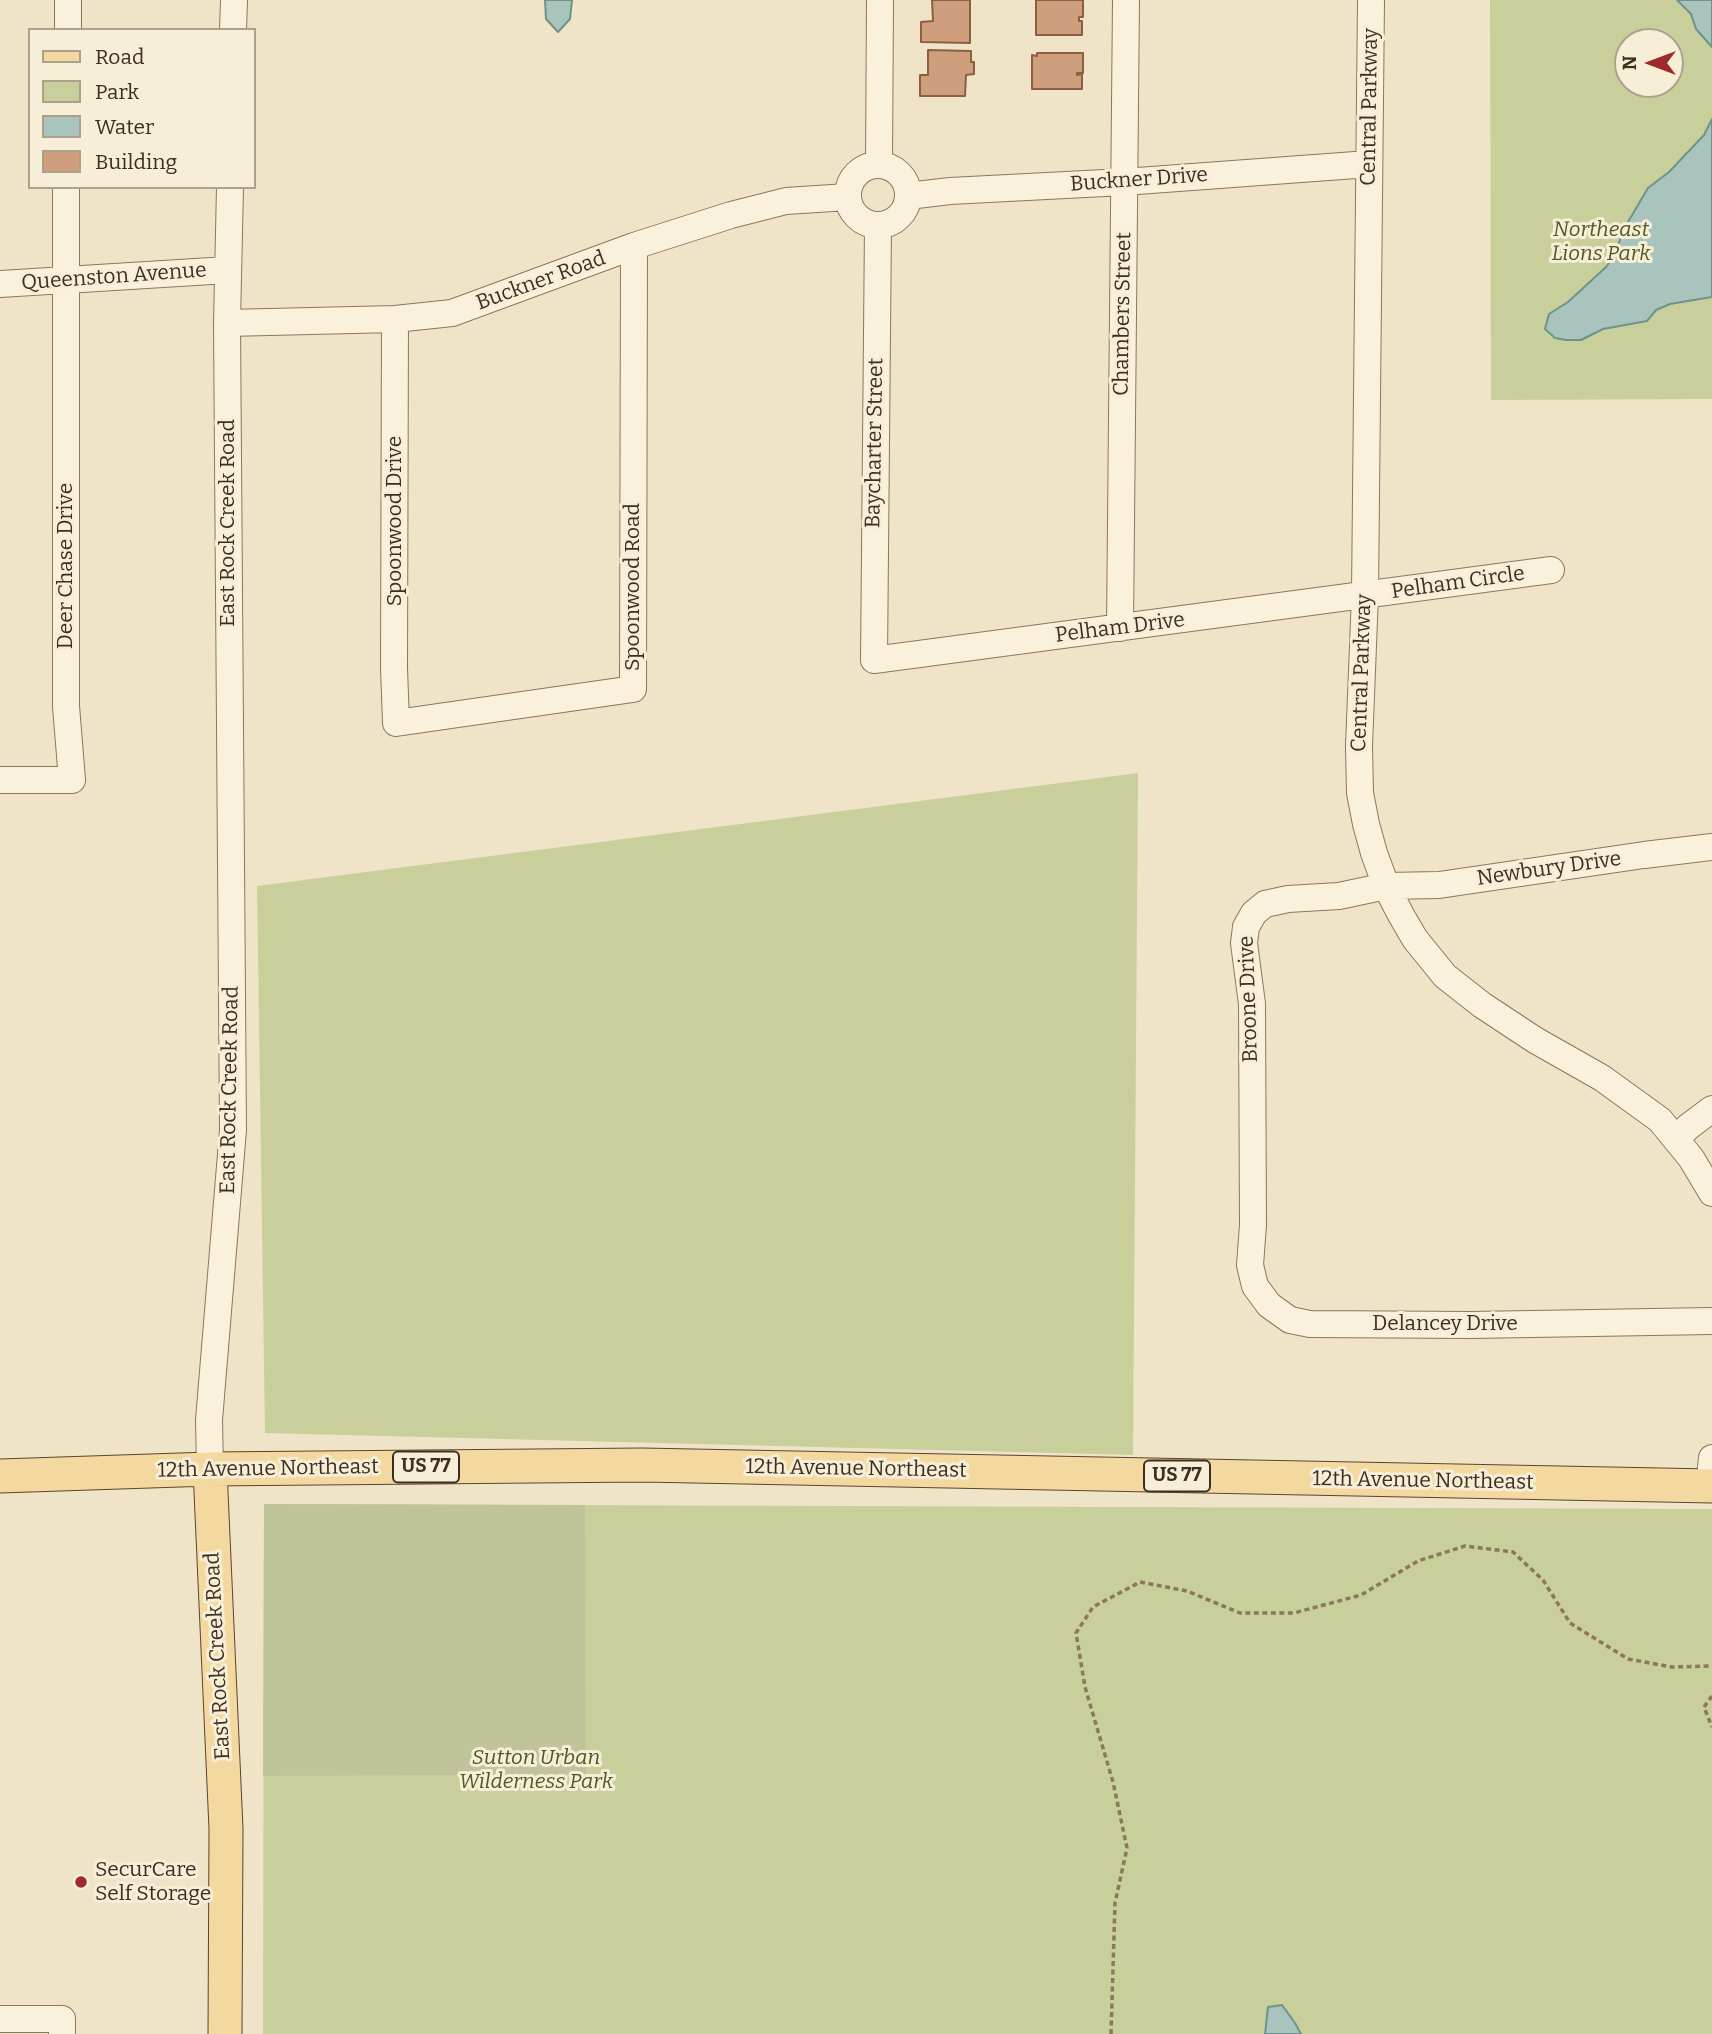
<!DOCTYPE html>
<html>
<head>
<meta charset="utf-8">
<style>
  body { margin:0 }
  #map { position:relative; width:1712px; height:2034px; overflow:hidden; background:#f0e4c8; font-family:Bitter,serif }
  canvas { display:block }
  .legend { position:absolute; left:28px; top:28px; width:228px; height:161px; box-sizing:border-box; background:#f7eed8; border:2px solid #ada18e; margin:0; padding:9px 12px; list-style:none; font-size:21px; color:#3d2e20 }
  .legend li { display:flex; align-items:center; gap:14px; height:35px }
  .legend b { width:35px; border:2px solid #ada18e }
  .north { position:absolute; left:1614px; top:28px; width:70px; height:70px; box-sizing:border-box; background:#f7eed8; border:2px solid #ada18e; border-radius:50%; rotate:270deg; font-size:19px; font-weight:700; line-height:28px; text-align:center; color:#3d2e20 }
  .north::after { content:''; display:block; margin:auto; width:24px; height:32px; background:#9e2a2b; clip-path:polygon(50% 0,100% 100%,50% 72%,0 100%) }
</style>
</head>
<body>
<div id="map">
<canvas width="1712" height="2034"></canvas>
<ul class="legend">
<li><b style="height:9px;background:#f3d9a0"></b>Road</li>
<li><b style="height:19px;background:#c9cf9b"></b>Park</li>
<li><b style="height:19px;background:#a9c4bc"></b>Water</li>
<li><b style="height:19px;background:#cf9f7d"></b>Building</li>
</ul>
<div class="north">N</div>
</div>
<script>
const ctx = document.querySelector('canvas').getContext('2d');
ctx.lineJoin = 'round';
function paint(path, color) { ctx.fillStyle = color; ctx.fill(path, 'evenodd'); }
const poly = rows => new Path2D(rows.map(r => 'M' + r).join(''));
function trace(path, color, width, dash) { ctx.strokeStyle = color; ctx.lineWidth = width; ctx.lineCap = dash ? 'butt' : 'round'; ctx.setLineDash(dash || []); ctx.stroke(path); }
function drawText(font, color, halo, rows, align = 'center') {
  ctx.font = font + ' Bitter,serif'; ctx.lineWidth = 6; ctx.setLineDash([]); ctx.textBaseline = 'middle'; ctx.strokeStyle = halo; ctx.fillStyle = color; for (const [text, x, y, turn = 0] of rows) {
    ctx.save(); ctx.translate(x, y); ctx.rotate((+turn || 0) * Math.PI / 180); ctx.textAlign = isNaN(turn) ? turn : align; if (halo) ctx.strokeText(text, 0, 0); ctx.fillText(text, 0, 0); ctx.restore();
  }
}
const green = poly([
  [1490,0,1712,0,1712,399,1491,400],
  [1628,42,1670,42,1670,84,1628,84],
  [1138,773,1133,1455,265,1433,257,886],
  [264,1504,1712,1509,1712,2034,263,2034]
]);
const cemetery = poly([
  [264,1504,585,1505,586,1774,263,1776]
]);
const water = poly([
  [545,0,572,0,570,19,558,32,546,19,545,0],
  [1677,0,1712,0,1712,47,1696,29,1691,14,1677,0],
  [1712,119,1712,297,1670,304,1656,310,1647,321,1603,329,1581,340,1566,340,1555,338,1545,329,1549,314,1568,302,1606,267,1613,258,1625,227,1648,188,1669,172,1704,135,1712,119],
  [1282,2005,1295,2023,1301,2034,1265,2034,1268,2007,1282,2005]
]);
const building = poly([
  [932,0,970,0,970,43,921,42,921,22,933,21,932,0],
  [1036,0,1083,0,1083,17,1079,17,1079,21,1082,21,1082,35,1036,35,1036,0],
  [928,50,971,51,971,62,974,62,974,74,966,75,965,96,920,96,920,75,928,75,928,50],
  [1037,53,1083,53,1083,73,1077,73,1077,75,1082,74,1082,89,1032,89,1032,55,1037,56,1037,53]
]);
const path = poly([
  [1712,1696,1704,1707,1712,1727],
  [1111,2034,1115,1903,1127,1848,1113,1782,1085,1687,1076,1633,1093,1607,1140,1582,1187,1591,1240,1613,1294,1613,1361,1595,1418,1561,1465,1546,1513,1552,1543,1580,1570,1623,1628,1659,1672,1667,1712,1666]
]);
const minor = poly([
  [1371,0,1365,595,1359,746,1360,793,1366,824,1374,853,1386,886,1401,915,1415,939,1445,976,1482,1005,1535,1040,1602,1078,1660,1120,1691,1158,1712,1193],
  [68,30,68,0],
  [233,30,234,0],
  [879,164,880,0],
  '848 195a30 30 0 1 1 60 0a30 30 0 1 1-60 0Z',
  [908,196,950,191,1124,182,1369,164],
  [878,225,874,660,1551,570],
  [0,284,228,270],
  [395,319,394,668,396,723,633,689,634,246],
  [227,323,395,319,452,313,634,246,731,215,786,201,848,197],
  [1120,628,1126,0],
  [0,780,72,780,66,706,66,187],
  [1712,847,1644,855,1439,885,1386,886,1339,896,1288,899,1265,904,1254,913,1246,927,1244,943,1252,1004,1253,1225,1250,1265,1255,1286,1269,1305,1290,1320,1310,1324,1471,1325,1712,1321],
  [1677,1138,1688,1127,1712,1109],
  [210,1469,209,1420,233,1130,227,323,230,187],
  [1709,1486,1712,1458],
  [0,2019,62,2019,62,2034]
]);
const major = poly([
  [210,1469,226,1829,225,2034],
  [0,1476,210,1469,642,1465,1712,1486]
]);
const markers = [
  [81,1882,7,"#9e2a2b"]
];
const shields = [
  [426,1467,66],
  [1177,1476,66]
];
const shieldNames = [
  ["US 77",426,1467],
  ["US 77",1177,1476]
];
const streetNames = [
  ["Central Parkway",1370,107,-89],
  ["Buckner Drive",1139,180,-4],
  ["Queenston Avenue",114,277,-4],
  ["Buckner Road",541,281,-20],
  ["Chambers Street",1123,314,-89],
  ["Baycharter Street",875,443,-89],
  ["Spoonwood Drive",395,521,-90],
  ["East Rock Creek Road",228,523,-90],
  ["Deer Chase Drive",66,566,-90],
  ["Pelham Circle",1458,583,-8],
  ["Spoonwood Road",633,587,-90],
  ["Pelham Drive",1120,628,-7],
  ["Central Parkway",1362,673,-88],
  ["Newbury Drive",1549,869,-8],
  ["Broone Drive",1249,999,-92],
  ["East Rock Creek Road",230,1090,-89],
  ["Delancey Drive",1445,1324],
  ["12th Avenue Northeast",268,1469,-1],
  ["12th Avenue Northeast",856,1469,1],
  ["12th Avenue Northeast",1423,1481,1],
  ["East Rock Creek Road",218,1656,-93]
];
const parkNames = [
  ["Northeast",1601,230],
  ["Lions Park",1601,254],
  ["Sutton Urban",536,1758],
  ["Wilderness Park",536,1782]
];
const poiNames = [
  ["SecurCare",95,1870],
  ["Self Storage",95,1894]
];
paint(green, '#c9cf9b');
paint(cemetery, '#bfc49a');
paint(water, '#a9c4bc');
trace(water, '#6f938a', 2);
paint(building, '#cf9f7d');
trace(building, '#8d5f41', 2);
trace(minor, '#8d765c', 28);
trace(major, '#5b4430', 35);
trace(path, '#8d765c', 3.5, [5, 3.5]);
trace(minor, '#faf1dc', 26);
trace(major, '#f3d9a0', 33);
for (const [x, y, r, color] of markers) { const dot = new Path2D(); dot.arc(x, y, r, 0, 2 * Math.PI); ctx.fillStyle = color; ctx.fill(dot); trace(dot, '#f7eed8', 2.5); }
for (const [x, y, w] of shields) { const box = new Path2D(); box.roundRect(x - w / 2, y - 15.5, w, 31, 5); ctx.fillStyle = '#f7eed8'; ctx.fill(box); trace(box, '#3d2e20', 2); }
drawText('bold 19px', '#3d2e20', null, shieldNames);
drawText('21px', '#3d2e20', '#f7eed8', streetNames);
drawText('italic 21px', '#4d5a26', '#f7eed8', parkNames);
drawText('21px', '#3d2e20', '#f7eed8', poiNames, 'left');
</script>
</body>
</html>
